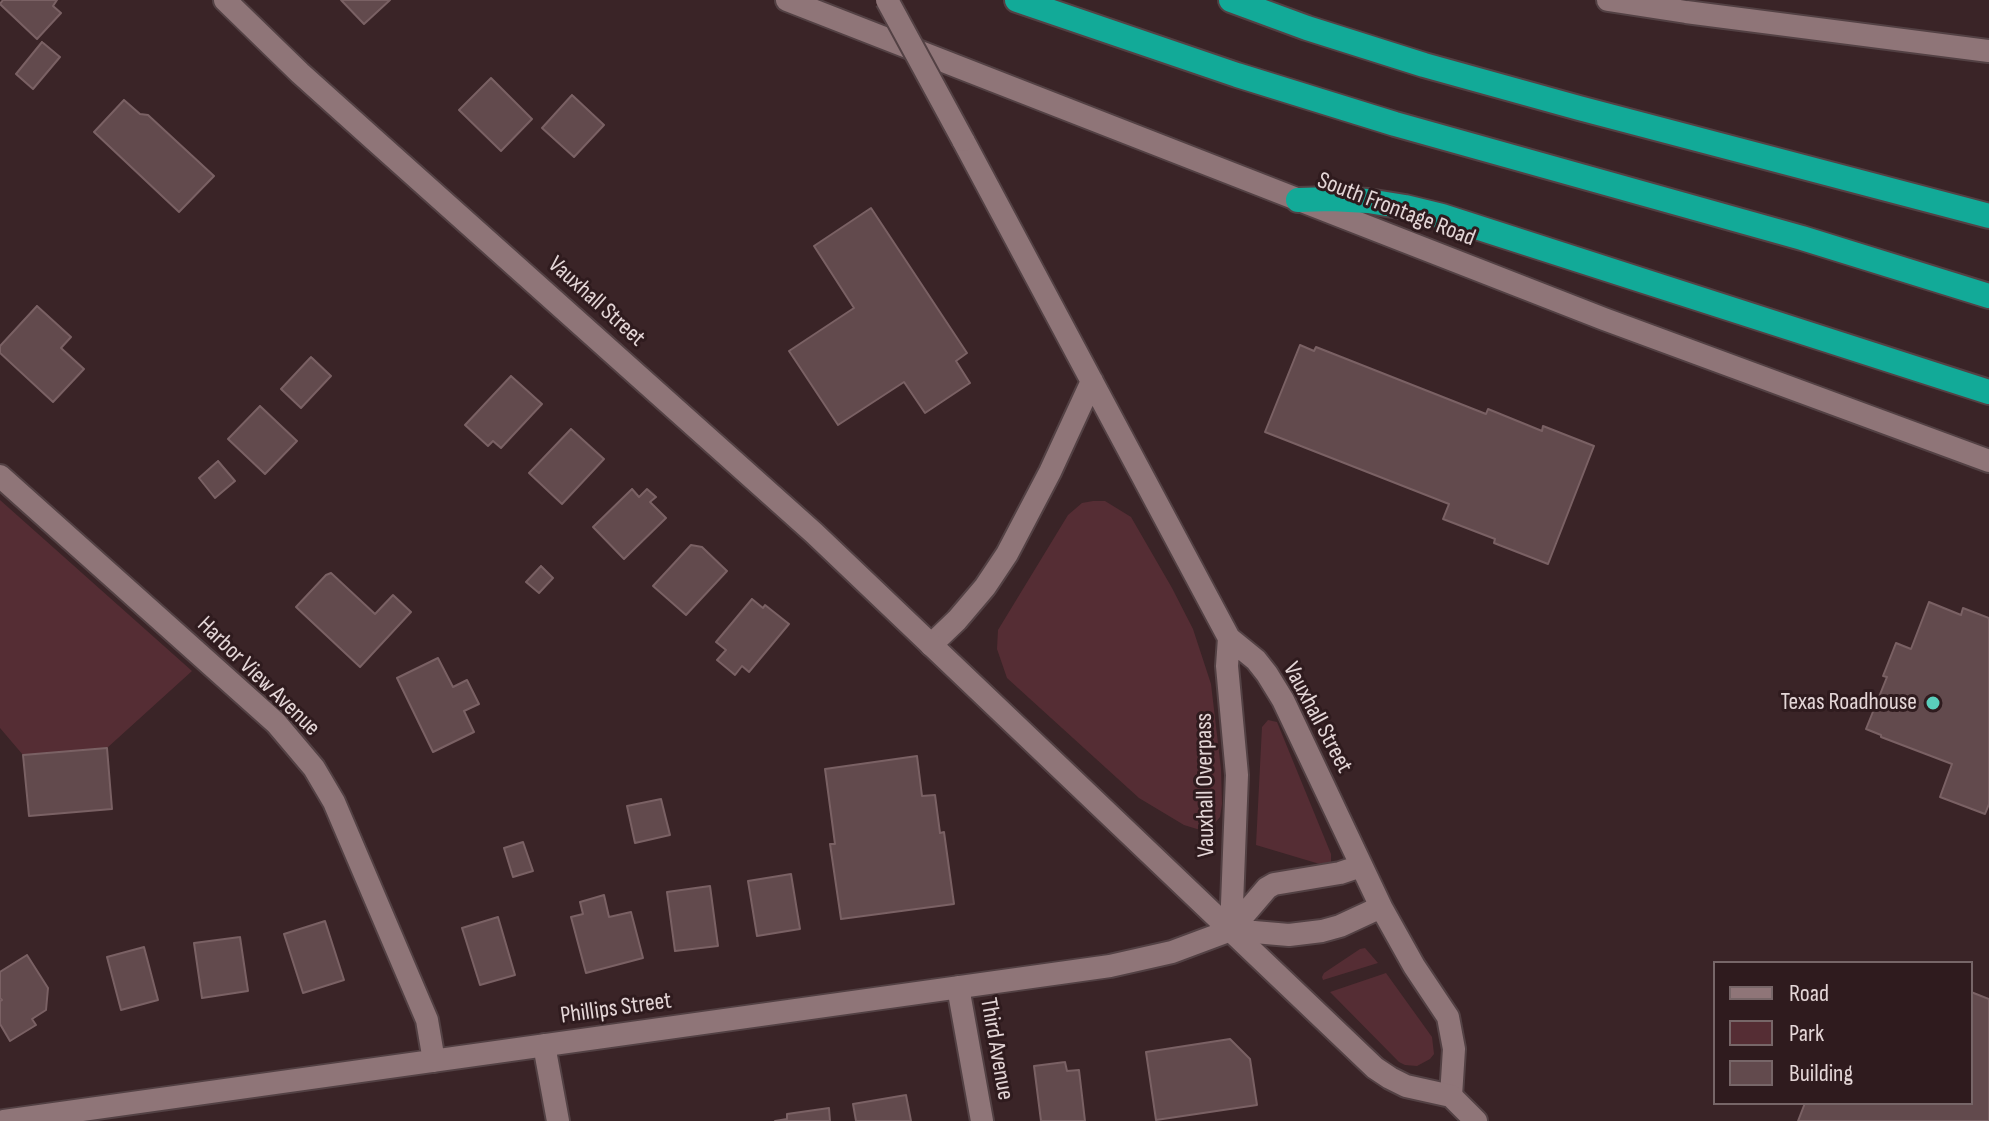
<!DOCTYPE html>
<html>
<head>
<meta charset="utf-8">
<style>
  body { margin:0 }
  #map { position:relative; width:1989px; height:1121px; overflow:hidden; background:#3a2427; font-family:"Sofia Sans Condensed",sans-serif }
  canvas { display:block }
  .legend { position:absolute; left:1713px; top:961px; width:260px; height:144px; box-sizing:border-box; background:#2f1b1e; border:2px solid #776668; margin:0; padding:10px 14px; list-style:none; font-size:24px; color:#e4d6d7 }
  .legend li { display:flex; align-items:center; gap:16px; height:40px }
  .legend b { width:40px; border:2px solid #776668 }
</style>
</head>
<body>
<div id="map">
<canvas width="1989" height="1121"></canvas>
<ul class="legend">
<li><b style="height:10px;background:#8f7578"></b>Road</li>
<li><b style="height:22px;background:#552d34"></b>Park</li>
<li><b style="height:22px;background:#624a4d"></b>Building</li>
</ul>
</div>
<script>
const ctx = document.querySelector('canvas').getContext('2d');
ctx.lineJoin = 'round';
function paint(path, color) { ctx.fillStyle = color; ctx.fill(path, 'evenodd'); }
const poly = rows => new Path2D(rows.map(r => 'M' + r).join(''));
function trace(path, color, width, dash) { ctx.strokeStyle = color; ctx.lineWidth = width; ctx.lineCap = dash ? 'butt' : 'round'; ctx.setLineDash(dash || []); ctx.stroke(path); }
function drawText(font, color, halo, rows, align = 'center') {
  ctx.font = font + ' "Sofia Sans Condensed",sans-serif'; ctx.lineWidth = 6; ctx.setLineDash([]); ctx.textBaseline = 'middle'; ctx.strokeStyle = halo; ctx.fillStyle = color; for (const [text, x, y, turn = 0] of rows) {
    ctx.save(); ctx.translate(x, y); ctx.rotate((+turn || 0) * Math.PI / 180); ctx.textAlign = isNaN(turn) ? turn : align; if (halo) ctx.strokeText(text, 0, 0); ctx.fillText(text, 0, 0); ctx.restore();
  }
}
const green = poly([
  [0,500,192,671,107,748,23,755,0,728],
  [1093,501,1105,501,1131,517,1172,588,1193,629,1211,684,1221,769,1222,804,1220,817,1214,824,1206,828,1197,829,1184,825,1139,798,1007,678,997,649,998,630,1068,515,1082,503],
  [1268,720,1277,722,1331,854,1331,862,1328,865,1323,865,1256,845,1262,727],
  [1365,948,1378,963,1323,980,1322,977,1324,973,1360,949],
  [1386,973,1432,1037,1434,1054,1430,1059,1417,1066,1405,1065,1399,1062,1330,992]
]);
const building = poly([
  [3,0,57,0,53,6,61,13,37,39,0,4,3,0],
  [341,0,390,0,364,24,341,0],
  [42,42,60,57,33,89,16,74,42,42],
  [491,78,532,119,501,151,459,110,491,78],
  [572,95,604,125,574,157,542,128,572,95],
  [124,100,140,114,148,115,214,176,179,212,94,132,124,100],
  [871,208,967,353,956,361,970,383,925,413,904,382,838,425,789,351,854,308,814,246,871,208],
  [37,306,71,337,61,348,84,369,53,402,0,353,0,346,37,306],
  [1300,345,1314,351,1316,347,1486,414,1488,409,1542,431,1543,426,1594,446,1548,564,1494,543,1495,539,1443,519,1449,504,1265,432,1300,345],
  [311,357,331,376,301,408,281,389,311,357],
  [511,376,542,404,501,448,493,441,488,446,465,425,511,376],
  [260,406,297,441,265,474,228,439,260,406],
  [571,429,604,459,562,504,529,473,571,429],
  [218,461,235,481,215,498,199,478,218,461],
  [632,489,639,497,647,489,656,497,650,502,666,518,624,559,593,527,632,489],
  [691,545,702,547,727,571,686,615,653,586,691,545],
  [541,566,553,578,539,593,526,582,541,566],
  [331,573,375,614,393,595,411,612,360,667,296,607,326,575,331,573],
  [752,599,763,608,765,605,789,624,749,672,742,666,735,675,717,660,726,650,716,642,752,599],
  [1929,602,1961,615,1963,608,1989,618,1989,804,1985,814,1940,797,1952,764,1881,737,1881,735,1866,729,1887,677,1883,676,1896,643,1911,649,1929,602],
  [438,658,453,687,467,680,479,704,464,711,474,732,433,752,397,678,438,658],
  [107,748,112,809,29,816,23,755,107,748],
  [917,756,922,796,935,795,940,833,944,832,954,904,841,919,830,844,835,844,825,769,917,756],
  [661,799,670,835,635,843,627,806,661,799],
  [523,842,533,871,513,877,504,848,523,842],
  [791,874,800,929,757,936,748,881,791,874],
  [710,886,718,946,675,951,667,892,710,886],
  [604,895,609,917,631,912,643,958,586,973,571,917,583,914,580,902,604,895],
  [498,917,515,975,480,985,462,928,498,917],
  [325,921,344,980,303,993,284,934,325,921],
  [240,937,248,991,202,998,194,943,240,937],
  [144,947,158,1000,121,1010,107,957,144,947],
  [27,955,48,988,46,1010,32,1019,36,1025,10,1041,0,1024,0,1001,2,1000,0,998,0,972,27,955],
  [1971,992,1989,999,1989,1121,1798,1121,1805,1103,1971,1103,1971,992],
  [1230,1039,1250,1059,1257,1105,1156,1120,1146,1052,1230,1039],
  [1065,1062,1067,1071,1079,1070,1085,1121,1041,1121,1034,1066,1065,1062],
  [906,1095,911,1121,856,1121,853,1104,906,1095],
  [829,1108,830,1121,775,1121,787,1119,787,1114,829,1108]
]);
const minor = poly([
  [963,140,1229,638,1256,660,1267,674,1283,700,1381,907,1414,966,1448,1017,1454,1049,1451,1096],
  [0,476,276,723,314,768,334,802,427,1020,434,1061],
  [1229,638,1227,666,1237,775,1231,930],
  [931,645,957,620,985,587,1007,554,1050,472,1092,381],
  [1231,930,1289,935,1322,931,1340,926,1381,907],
  [958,987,982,1121],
  [544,1045,558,1121],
  [4,1121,1110,966,1172,952,1231,930,1267,888,1274,884,1340,873,1361,866]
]);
const tertiary = poly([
  [225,0,300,73,369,135,814,533,1375,1068,1390,1078,1406,1086,1451,1096,1476,1121]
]);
const secondary = poly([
  [787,0,1604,319,1989,461],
  [1608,0,1686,12,1989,51]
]);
const motorway = poly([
  [1017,0,1237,75,1395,124,1802,238,1989,296],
  [1231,0,1307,28,1424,65,1579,108,1989,216],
  [1298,200,1331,199,1368,201,1405,207,1442,216,1989,392]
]);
const minorBridge = poly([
  [887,0,963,140]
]);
const markers = [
  [1933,703,8,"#5acebc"]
];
const streetNames = [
  ["South Frontage Road",1396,210,21],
  ["Vauxhall Street",596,302,42],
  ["Harbor View Avenue",258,677,44],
  ["Vauxhall Street",1317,718,62],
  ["Vauxhall Overpass",1206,785,-91],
  ["Phillips Street",616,1009,-8],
  ["Third Avenue",996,1049,80]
];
const poiNames = [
  ["Texas Roadhouse",1917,703]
];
paint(green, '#552d34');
paint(building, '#624a4d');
trace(building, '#7a6164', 2);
trace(minor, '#534144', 26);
trace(tertiary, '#534144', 26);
trace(secondary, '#534144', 26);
trace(motorway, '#534144', 28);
trace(minor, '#8f7578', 22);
trace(tertiary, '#8f7578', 22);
trace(secondary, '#8f7578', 22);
trace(motorway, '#12aa98', 24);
trace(minorBridge, '#534144', 26, []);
trace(minorBridge, '#8f7578', 22);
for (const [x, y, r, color] of markers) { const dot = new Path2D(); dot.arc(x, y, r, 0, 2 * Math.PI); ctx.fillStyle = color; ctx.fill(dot); trace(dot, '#2f1b1e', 3); }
drawText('24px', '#e4d6d7', '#2f1b1e', streetNames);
drawText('24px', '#e4d6d7', '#2f1b1e', poiNames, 'right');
</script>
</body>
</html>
